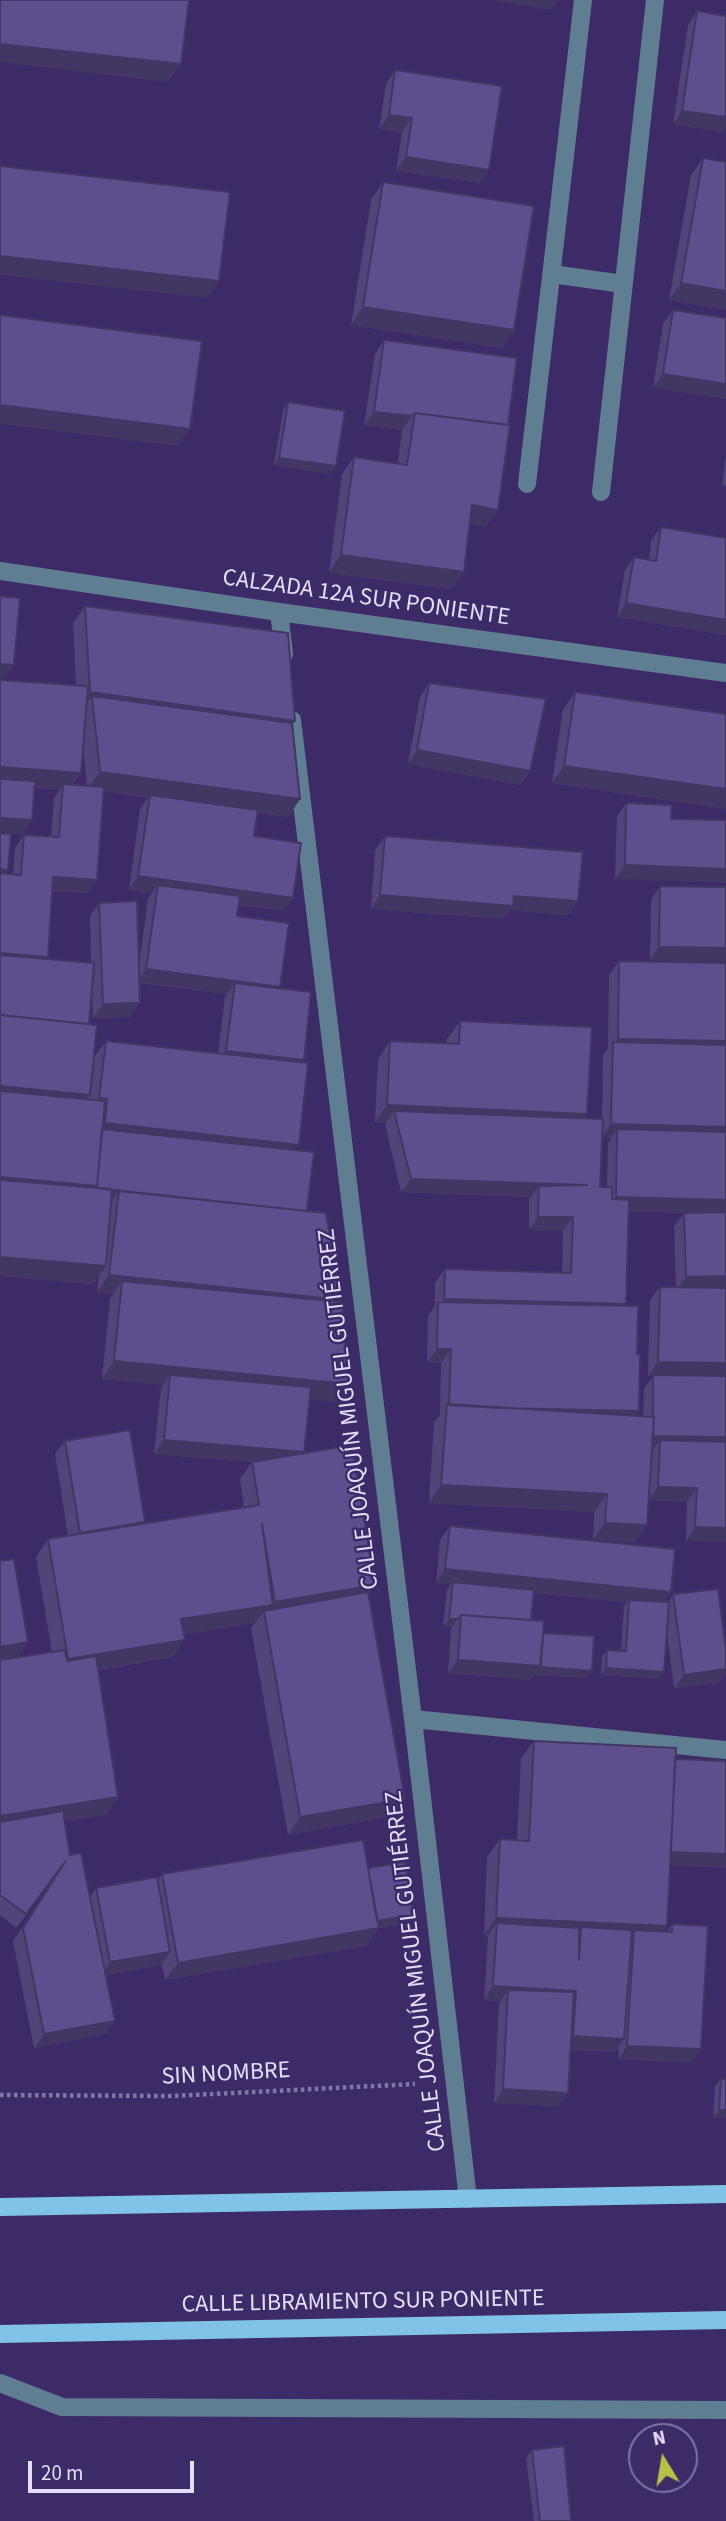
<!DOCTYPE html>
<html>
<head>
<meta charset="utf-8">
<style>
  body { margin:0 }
  #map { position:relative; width:726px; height:2521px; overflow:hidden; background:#3d2b67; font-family:"Source Sans 3",sans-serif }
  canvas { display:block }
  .north { position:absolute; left:628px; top:2423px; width:70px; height:70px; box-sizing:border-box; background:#3d2b67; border:2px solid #8073a3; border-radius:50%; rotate:349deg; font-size:19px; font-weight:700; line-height:28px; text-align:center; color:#e4defc }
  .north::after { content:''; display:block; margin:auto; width:24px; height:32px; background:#b6c148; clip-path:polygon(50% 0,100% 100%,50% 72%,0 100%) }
  .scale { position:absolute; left:28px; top:2461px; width:166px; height:32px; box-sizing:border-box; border:4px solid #e4defc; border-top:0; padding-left:9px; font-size:21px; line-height:24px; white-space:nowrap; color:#e4defc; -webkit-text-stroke:5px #3d2b67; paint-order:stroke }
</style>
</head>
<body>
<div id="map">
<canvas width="726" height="2521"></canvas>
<div class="north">N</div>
<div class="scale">20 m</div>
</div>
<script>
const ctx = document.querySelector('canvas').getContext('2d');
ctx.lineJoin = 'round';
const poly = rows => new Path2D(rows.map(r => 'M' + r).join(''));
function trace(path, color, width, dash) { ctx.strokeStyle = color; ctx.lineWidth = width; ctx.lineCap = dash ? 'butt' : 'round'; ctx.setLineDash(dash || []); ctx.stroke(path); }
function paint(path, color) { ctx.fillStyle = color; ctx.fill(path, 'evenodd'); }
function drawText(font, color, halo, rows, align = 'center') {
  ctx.font = font + ' "Source Sans 3",sans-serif'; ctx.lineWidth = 5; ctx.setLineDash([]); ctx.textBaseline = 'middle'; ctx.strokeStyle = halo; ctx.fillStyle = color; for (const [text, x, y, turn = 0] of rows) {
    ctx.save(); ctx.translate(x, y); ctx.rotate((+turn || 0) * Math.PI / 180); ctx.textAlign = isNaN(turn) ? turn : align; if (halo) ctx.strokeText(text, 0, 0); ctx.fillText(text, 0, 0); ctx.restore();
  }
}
const path = poly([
  [0,2095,172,2096,415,2084]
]);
const minor = poly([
  [552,274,623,284],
  [527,484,583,0],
  [601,492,655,0],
  [0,571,279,612,726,673],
  [279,612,284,654],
  [292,720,413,1719,468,2199],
  [413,1719,726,1750],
  [0,2383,62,2407,726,2410]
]);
const major = poly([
  [0,2207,726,2194],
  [0,2334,726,2320]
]);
const wall = poly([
  [697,11,726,16,726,126,722,132,673,124,688,25],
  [395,70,489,170,480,183,396,171,402,132,379,129,386,84],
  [703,158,726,310,669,300,691,175],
  [383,182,502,348,351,325,371,200],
  [673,310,726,318,653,388,663,324],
  [384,340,486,527,470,524,464,572,451,589,329,573,342,474,354,457,398,463,402,430,364,425,375,354],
  [288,402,336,466,330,474,274,465,283,410],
  [726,456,726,486,722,485],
  [661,527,726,538,726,634,725,635,617,617,625,570,634,557,649,560,651,541],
  [85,606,295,721,293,724,300,799,288,817,258,813,254,836,284,911,238,905,237,916,280,987,279,988,304,1060,302,1062,299,1145,295,1150,307,1211,340,1302,336,1402,310,1399,304,1453,369,1594,405,1799,393,1816,288,1835,251,1628,255,1623,184,1634,173,1657,98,1670,106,1815,64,1821,70,1855,90,1897,96,1888,157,1881,162,1874,368,1868,414,1915,409,1923,379,1928,366,1946,165,1980,162,1963,161,1965,106,1975,115,2021,105,2034,34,2048,13,1941,56,1876,16,1928,0,1915,0,1561,28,1642,17,1658,52,1652,36,1557,48,1539,68,1536,55,1454,65,1441,145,1522,144,1523,244,1507,240,1479,252,1462,154,1454,161,1389,163,1385,102,1379,110,1299,113,1294,97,1293,99,1276,93,1284,0,1276,0,833,8,870,5,874,13,874,15,848,24,835,51,837,54,798,60,789,34,788,22,834,0,832,76,685,73,623],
  [83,745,87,786,72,785,81,773],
  [103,791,148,798,140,809,129,890,152,893,148,898,139,965,99,903,90,916,91,962,47,959,53,891,88,893,97,880],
  [140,983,227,994,225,997,218,1053,106,1041,94,1057,89,1024,92,990,93,1018,131,1017],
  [429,683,530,771,520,785,408,764,420,697],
  [575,692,726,714,726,809,552,783,563,710],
  [626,803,671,819,615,879,617,817],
  [385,836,569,915,510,910,504,919,371,909,375,850],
  [660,886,726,887,650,960,651,900],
  [619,961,726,963,726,1542,686,1541,687,1502,649,1500,635,1542,593,1540,594,1512,429,1503,434,1422,440,1415,441,1363,427,1362,428,1315,435,1306,435,1283,445,1269,562,1273,563,1231,529,1230,529,1199,531,1197,401,1192,385,1124,386,1123,375,1122,378,1059,390,1041,447,1044,447,1039,460,1021,587,1114,584,1118,602,1119,603,1055,608,1048,609,975],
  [603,1137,611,1138,608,1143,607,1187,600,1187],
  [629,1211,685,1213,674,1226,676,1287,660,1287,650,1300,648,1376,653,1376,644,1389,643,1416,635,1416,639,1411,637,1354,624,1306,626,1304],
  [450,1526,664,1602,668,1602,673,1594,726,1650,726,1672,719,1683,674,1688,667,1633,664,1672,659,1679,601,1675,602,1657,607,1650,621,1651,624,1607,627,1602,534,1593,531,1620,586,1678,535,1675,531,1680,448,1673,451,1629,452,1627,443,1626,447,1590,451,1584,436,1583,440,1540],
  [534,1741,670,1866,667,1926,663,1931,667,1932,672,1924,692,2063,618,2059,619,2047,615,2052,570,2050,568,2093,558,2106,494,2103,499,2004,501,2001,484,2000,488,1936,484,1935,487,1857,500,1839,517,1841,521,1758],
  [721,2079,726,2118,713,2118,715,2086],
  [532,2450,571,2521,534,2521,526,2458]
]);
const shadedWall = poly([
  [490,0,558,0,551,10],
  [0,44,181,64,168,82,0,62],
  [682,111,726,117,726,126,722,132,673,124],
  [389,115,412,118,402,132,379,129],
  [406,157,489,170,480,183,396,171],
  [0,256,219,281,207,298,0,275],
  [681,283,726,291,726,310,669,300],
  [363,307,514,330,502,348,351,325],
  [663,374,726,384,726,399,653,388],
  [0,405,190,429,178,446,0,424],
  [374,412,412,416,402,430,364,425],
  [279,458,336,466,330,474,274,465],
  [472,505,498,510,486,527,460,523],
  [341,555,464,572,451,589,329,573],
  [626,603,726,620,726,634,725,635,617,617],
  [0,664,14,665,5,679,0,678],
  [90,692,295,721,283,738,92,696,82,710,77,710],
  [417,750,530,771,520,785,408,764],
  [564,766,726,789,726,809,552,783],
  [0,767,81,773,69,790,63,784,60,789,0,785],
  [100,772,300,799,288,817,149,798,150,795,148,798,87,789],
  [0,818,32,820,22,834,0,832],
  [625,865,726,869,726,883,615,879],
  [0,869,8,870,0,881],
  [138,876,293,898,284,911,157,894,158,885,152,893,129,890],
  [53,877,97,880,88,893,44,890],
  [380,895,514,896,578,901,569,915,510,910,504,919,371,909],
  [659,947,726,948,726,962,650,960],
  [0,953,48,957,39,970,0,967],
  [146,969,280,987,270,1000,235,983,227,994,137,982],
  [140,1003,131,1017,93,1018,103,1004],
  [618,1039,726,1041,726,1054,613,1046],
  [226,1051,304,1060,294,1073,217,1065],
  [0,1086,90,1095,78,1113,0,1105],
  [387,1105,587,1114,575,1131,394,1111,386,1123,375,1122],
  [105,1123,299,1145,286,1162,93,1141],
  [611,1124,726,1127,726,1141,617,1129,611,1138,601,1137],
  [0,1177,97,1186,307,1211,119,1191,110,1204,0,1196],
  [411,1179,587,1185,539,1186,531,1197,401,1192],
  [616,1197,726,1200,726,1214,606,1210],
  [538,1217,573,1217,563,1231,529,1230],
  [0,1257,106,1266,93,1284,0,1276],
  [109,1275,341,1300,328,1318,122,1281,113,1294,97,1293],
  [726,1276,726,1290,676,1291,686,1277],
  [444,1299,626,1304,616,1317,438,1309],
  [437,1349,451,1349,441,1363,427,1362],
  [114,1361,348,1384,336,1402,169,1385,170,1375,163,1385,102,1379],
  [658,1362,726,1363,726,1377,648,1376],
  [449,1406,639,1411,629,1424],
  [653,1436,726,1437,726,1451,660,1440,653,1450,643,1450],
  [164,1440,304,1452,295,1466,154,1454],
  [441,1485,607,1494,594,1512,429,1503],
  [658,1487,697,1488,687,1502,648,1500],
  [145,1522,136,1535,70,1546,80,1533],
  [605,1523,647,1525,635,1542,593,1540],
  [695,1527,726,1528,726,1542,686,1541],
  [445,1569,671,1592,662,1606,629,1600,627,1602,452,1585,453,1582,451,1584,436,1583],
  [375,1585,363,1603,264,1611,255,1623,169,1637,181,1619,272,1605,275,1602],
  [449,1619,458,1619,452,1627,443,1626],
  [185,1640,173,1657,56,1676,68,1659],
  [28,1642,16,1660,0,1662,0,1647],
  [458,1660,541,1666,592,1671,586,1678,535,1675,531,1680,448,1673],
  [606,1668,664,1672,659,1679,601,1675],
  [726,1669,726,1672,719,1683,674,1688,684,1675],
  [118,1797,106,1815,0,1831,0,1816],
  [405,1799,393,1816,288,1835,300,1817],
  [670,1852,726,1854,726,1868,661,1865],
  [414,1915,409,1923,369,1930,374,1922],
  [496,1918,667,1926,655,1943,634,1930,625,1942,581,1927,572,1939,497,1923,488,1936,484,1935],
  [379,1928,366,1946,165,1980,178,1963],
  [170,1952,161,1965,101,1976,110,1962],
  [493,1986,576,1991,567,2005,508,1990,501,2001,484,2000],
  [115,2021,105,2034,34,2048,44,2034],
  [573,2036,624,2039,615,2052,564,2049],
  [627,2046,701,2049,692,2063,618,2059],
  [503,2089,568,2093,558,2106,494,2103],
  [719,2110,726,2110,726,2118,713,2118]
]);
const building = poly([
  [0,0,189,0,181,64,0,44,0,0],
  [697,11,726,16,726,117,682,111,697,11],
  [395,70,502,86,489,170,406,157,412,118,389,115,395,70],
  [703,158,726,162,726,291,681,283,703,158],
  [0,166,230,192,219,281,0,256,0,166],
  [383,182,534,206,514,330,363,307,383,182],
  [673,310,726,318,726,384,663,374,673,310],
  [0,315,202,341,190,429,0,405,0,315],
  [384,340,517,358,508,425,415,413,412,416,374,412,384,340],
  [288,402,345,411,336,466,279,458,288,402],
  [415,413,510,425,498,510,472,505,464,572,341,555,354,457,407,465,415,413],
  [661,527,726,538,726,620,626,603,634,557,656,561,661,527],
  [0,596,20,598,14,665,0,664,0,596],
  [85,606,288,633,295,721,90,692,85,606],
  [0,680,88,686,81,773,0,767,0,680],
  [429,683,546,699,530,771,417,750,429,683],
  [575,692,726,714,726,789,564,766,575,692],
  [92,696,292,723,300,799,100,772,92,696],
  [0,779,35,781,32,820,0,818,0,779],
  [63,784,104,787,97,880,53,877,48,957,0,953,0,873,21,875,24,835,59,837,63,784],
  [150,795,258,810,254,836,301,843,293,898,138,876,150,795],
  [626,803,672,805,671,819,726,820,726,869,625,865,626,803],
  [0,833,11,834,8,870,0,869,0,833],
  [385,836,583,852,578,901,514,896,513,906,380,895,385,836],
  [158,885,240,896,237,916,289,923,280,987,146,969,158,885],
  [660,886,726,887,726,948,659,947,660,886],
  [137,901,140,1003,103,1004,99,903,137,901],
  [0,955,94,963,89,1024,0,1015,0,955],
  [619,961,726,963,726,1041,618,1039,619,961],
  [235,983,311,992,304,1060,226,1051,235,983],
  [0,1015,97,1025,90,1095,0,1086,0,1015],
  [460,1021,592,1027,587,1114,387,1105,390,1041,459,1044,460,1021],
  [106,1041,308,1063,299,1145,105,1123,107,1099,99,1098,106,1041],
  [613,1042,726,1045,726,1127,611,1124,613,1042],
  [0,1091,105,1101,97,1186,0,1177,0,1091],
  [394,1111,603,1119,600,1187,612,1187,612,1199,629,1200,626,1304,444,1299,445,1269,571,1273,573,1217,538,1217,539,1186,587,1185,411,1179,394,1111],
  [102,1129,314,1152,307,1211,96,1188,97,1186,102,1129],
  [617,1129,726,1132,726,1200,616,1197,617,1129],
  [0,1180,112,1189,106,1266,0,1257,0,1180],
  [119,1191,326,1213,341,1300,109,1275,119,1191],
  [726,1212,726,1276,686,1277,684,1213,726,1212],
  [122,1281,342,1302,348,1384,114,1361,122,1281],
  [660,1287,726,1288,726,1363,658,1362,660,1287],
  [438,1302,638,1306,637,1354,640,1354,639,1411,499,1408,449,1405,451,1349,437,1349,438,1302],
  [170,1375,311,1387,304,1452,164,1440,170,1375],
  [653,1375,726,1376,726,1437,653,1436,654,1417,653,1417,653,1375],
  [447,1404,654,1417,647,1525,605,1523,607,1494,441,1485,447,1404],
  [130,1430,145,1522,80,1533,65,1441,130,1430],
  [660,1440,726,1442,726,1528,695,1527,697,1488,658,1487,660,1440],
  [352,1445,375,1585,275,1602,262,1524,273,1605,181,1619,185,1640,68,1659,48,1539,259,1505,252,1462,352,1445],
  [450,1526,675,1549,671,1592,445,1569,450,1526],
  [14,1559,28,1642,0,1647,0,1561,14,1559],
  [453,1582,534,1590,531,1620,461,1615,458,1619,449,1619,453,1582],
  [718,1589,726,1650,726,1669,684,1675,673,1594,718,1589],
  [368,1592,405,1799,300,1817,264,1611,368,1592],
  [629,1600,669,1602,664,1672,606,1668,607,1650,626,1651,629,1600],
  [461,1615,544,1621,541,1666,458,1660,461,1615],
  [543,1633,594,1636,592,1671,540,1667,543,1633],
  [65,1650,67,1661,96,1656,118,1797,0,1816,0,1660,65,1650],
  [534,1741,676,1748,667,1926,496,1918,500,1839,529,1841,534,1741],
  [675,1759,726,1761,726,1854,671,1852,675,1759],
  [63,1811,70,1855,81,1853,115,2021,44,2034,23,1928,65,1862,26,1914,0,1895,0,1822,63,1811],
  [363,1840,379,1928,178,1963,162,1874,363,1840],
  [405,1862,414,1915,377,1921,368,1868,405,1862],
  [157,1877,170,1952,110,1962,96,1888,157,1877],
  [497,1923,579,1928,579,1960,581,1927,632,1930,624,2039,573,2036,576,1991,493,1986,497,1923],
  [672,1924,708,1926,701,2049,627,2046,634,1930,672,1932,672,1924],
  [508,1990,574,1992,568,2093,503,2089,508,1990],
  [721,2079,726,2079,726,2110,719,2110,721,2079],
  [564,2446,571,2521,540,2521,532,2450,564,2446]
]);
const streetNames = [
  ["CALZADA 12A SUR PONIENTE",366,599,8],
  ["CALLE JOAQUÍN MIGUEL GUTIÉRREZ",350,1409,-97],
  ["CALLE JOAQUÍN MIGUEL GUTIÉRREZ",417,1971,-97],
  ["SIN NOMBRE",226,2075,-3],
  ["CALLE LIBRAMIENTO SUR PONIENTE",363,2303,-1]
];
trace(path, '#8477a6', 4.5, [3.5, 3.5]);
trace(minor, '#5f7e91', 18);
trace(major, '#81c3e8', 18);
paint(wall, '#524379');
paint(shadedWall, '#423763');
paint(building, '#5f4e8d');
trace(building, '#423763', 2);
drawText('24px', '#e4defc', '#3d2b67', streetNames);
</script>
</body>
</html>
